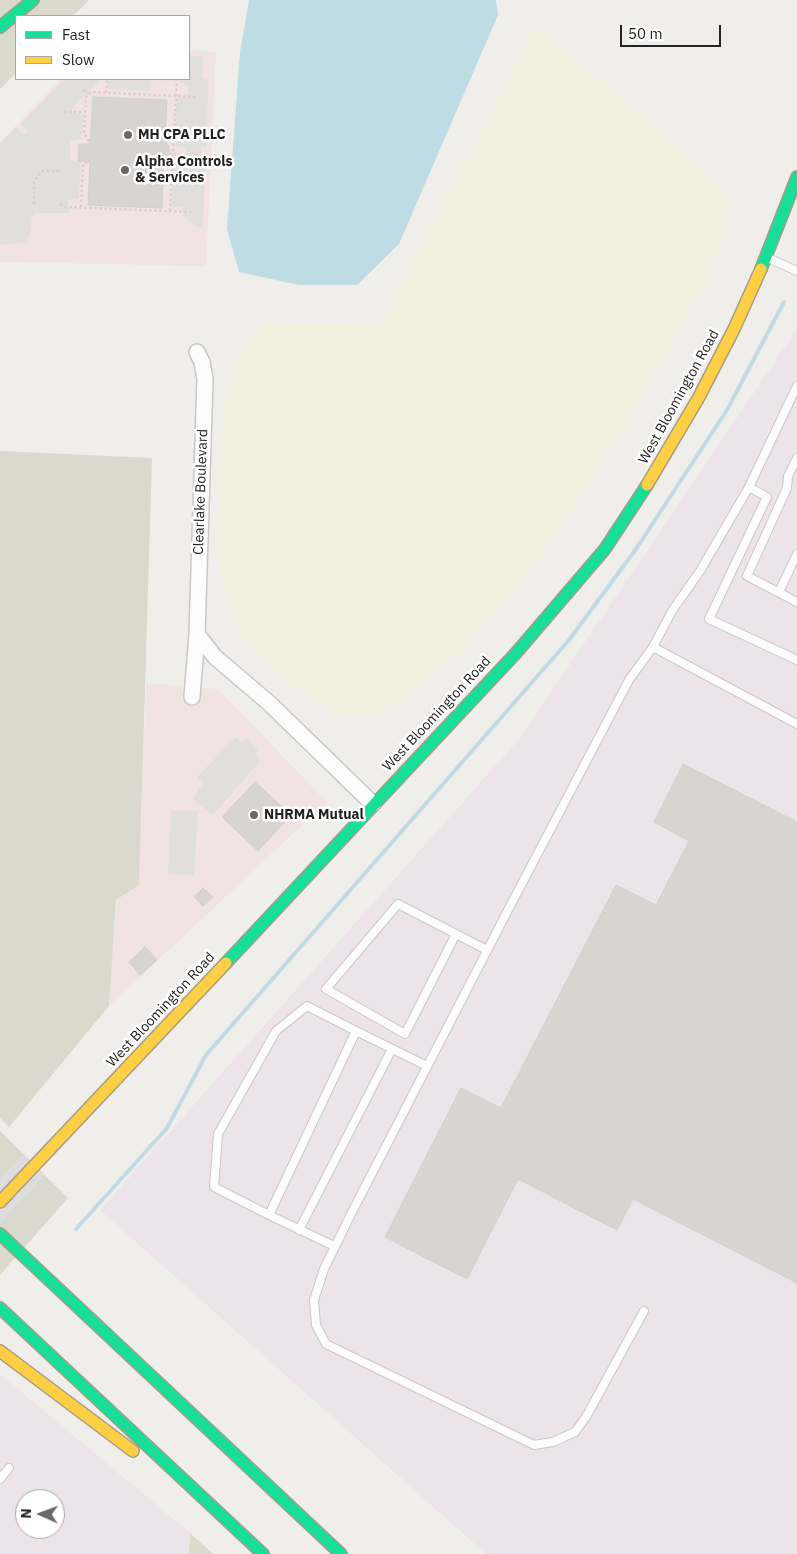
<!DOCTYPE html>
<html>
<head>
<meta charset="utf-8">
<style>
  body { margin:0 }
  #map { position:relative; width:797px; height:1554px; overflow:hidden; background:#f0eeeb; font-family:"IBM Plex Sans",sans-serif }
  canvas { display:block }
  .legend { position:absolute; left:15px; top:15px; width:175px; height:65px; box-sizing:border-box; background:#fff; border:1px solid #a7a7a7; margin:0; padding:6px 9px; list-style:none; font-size:15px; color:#222 }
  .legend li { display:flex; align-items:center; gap:10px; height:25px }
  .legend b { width:25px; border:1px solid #a7a7a7 }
  .north { position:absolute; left:15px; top:1489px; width:50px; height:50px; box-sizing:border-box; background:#fff; border:1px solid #a7a7a7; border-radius:50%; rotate:272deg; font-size:14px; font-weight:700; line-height:20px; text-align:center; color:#222 }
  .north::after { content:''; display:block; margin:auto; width:18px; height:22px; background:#6a6968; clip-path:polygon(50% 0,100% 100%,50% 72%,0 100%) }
  .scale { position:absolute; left:620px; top:25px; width:101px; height:22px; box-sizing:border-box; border:2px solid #222; border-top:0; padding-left:6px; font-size:15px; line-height:18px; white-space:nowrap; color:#222; -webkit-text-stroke:4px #fff; paint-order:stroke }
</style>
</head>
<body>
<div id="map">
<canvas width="797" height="1554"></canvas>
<ul class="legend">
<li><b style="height:6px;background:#16e098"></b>Fast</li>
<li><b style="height:6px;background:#ffcf43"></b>Slow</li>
</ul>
<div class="north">N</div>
<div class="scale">50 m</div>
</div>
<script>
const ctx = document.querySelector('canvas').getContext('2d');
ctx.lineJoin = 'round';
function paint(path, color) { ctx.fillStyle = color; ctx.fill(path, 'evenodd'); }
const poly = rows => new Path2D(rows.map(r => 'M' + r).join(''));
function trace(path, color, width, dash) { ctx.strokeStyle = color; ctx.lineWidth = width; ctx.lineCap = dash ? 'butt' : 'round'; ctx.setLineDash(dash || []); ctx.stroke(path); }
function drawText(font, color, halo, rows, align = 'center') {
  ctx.font = font + ' "IBM Plex Sans",sans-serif'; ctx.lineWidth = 5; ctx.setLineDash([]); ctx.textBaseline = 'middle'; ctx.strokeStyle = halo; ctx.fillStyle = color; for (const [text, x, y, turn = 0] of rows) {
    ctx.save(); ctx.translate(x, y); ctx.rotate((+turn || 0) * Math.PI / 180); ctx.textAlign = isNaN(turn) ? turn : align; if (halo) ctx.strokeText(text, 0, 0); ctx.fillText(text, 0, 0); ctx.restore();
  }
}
const commercial = poly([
  [189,50,216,52,206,266,0,262,0,142,61,79,189,79],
  [146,683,218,689,327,802,109,1006,116,900,139,885]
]);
const industrial = poly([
  [797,329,797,1554,486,1554,100,1210,520,738],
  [0,1374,190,1533,189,1554,0,1554],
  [25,1499,55,1499,55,1529,25,1529]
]);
const construction = poly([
  [0,0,89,0,73,16,16,16,16,73,0,89],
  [0,451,152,458,139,885,116,900,109,1006,9,1127,0,1118],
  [0,1131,68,1198,0,1275],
  [190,1533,213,1554,189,1554]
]);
const farmland = poly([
  [533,27,584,66,702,168,721,190,731,207,724,237,700,291,639,401,579,499,532,567,504,604,461,651,397,705,371,716,348,716,331,711,306,696,264,661,238,630,225,599,217,545,225,394,234,364,262,324,384,322]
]);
const parking = poly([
  [189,56,203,56,203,78,208,80,207,147,201,147,200,161,205,161,203,227,197,227,184,217,182,207,172,207,174,158,186,158,186,147,175,146,177,98,188,97,188,87,179,81,152,80,150,91,107,89,107,79,189,79],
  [65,79,101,79,72,108,72,113,83,114,82,139,70,141,70,160,81,162,79,199,68,200,70,213,35,213,32,217,29,237,25,242,0,245,0,144,16,128,23,134,27,133,27,129,20,124],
  [236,737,241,742,247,739,258,750,255,753,260,761,213,815,193,799,203,783,197,777],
  [171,810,198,811,194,875,168,874]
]);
const water = poly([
  [249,0,496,0,498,15,399,244,357,285,299,285,239,272,227,229,240,52]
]);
const pier = poly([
  [22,1155,44,1176,0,1224,0,1179]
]);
const stream = poly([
  [76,1229,167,1128,206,1055,569,640,636,549,727,410,784,302]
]);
const building = poly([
  [93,97,167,100,165,139,169,148,169,159,163,170,162,208,88,205,90,162,78,161,79,144,90,144,93,97],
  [683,764,797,822,797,1283,633,1199,617,1230,518,1179,467,1279,385,1237,461,1088,501,1108,616,885,656,905,689,841,654,822,683,764],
  [255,782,291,815,258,851,222,817,255,782],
  [203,888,213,897,203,906,194,897,203,888],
  [145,947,157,960,140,975,129,962,145,947]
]);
const path = poly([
  [83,90,89,94],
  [106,93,107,79],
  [64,112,85,112],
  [88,146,89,141,84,133,86,97,91,92,197,97],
  [169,154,225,156],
  [34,204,34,182,37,177,43,171,62,171],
  [60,204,66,207,191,212],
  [81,207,83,164,87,162,88,156],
  [170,211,177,79]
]);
const lane = poly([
  [768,258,797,271],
  [797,386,749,487,700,571,672,611,653,647,797,724],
  [797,458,788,476,787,488,747,576,797,602],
  [749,487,767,497,709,619,797,660],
  [779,592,797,554],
  [456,934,398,904,326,989,405,1034,456,934,487,950],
  [269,1215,214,1187,218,1134,276,1031,307,1006,356,1031],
  [299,1230,392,1049],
  [334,1246,269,1215,356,1031,427,1066],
  [644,1311,586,1417,575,1432,553,1442,534,1445,326,1344,316,1325,314,1300,324,1269,351,1214,507,912,629,680,653,647],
  [0,1479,9,1468]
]);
const street = poly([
  [197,352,202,362,205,379,197,634,215,657,269,703,373,804],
  [192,697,197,634]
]);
const fast = poly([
  [0,27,33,0],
  [761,269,797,177],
  [226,963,516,653,605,549,647,485],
  [0,1234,341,1554],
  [0,1308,263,1554]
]);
const slow = poly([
  [647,485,699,397,734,329,761,269],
  [0,1202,226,963],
  [0,1351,133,1451]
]);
const markers = [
  [128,135,5,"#6a6968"],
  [125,170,5,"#6a6968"],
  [254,815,5,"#6a6968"]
];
const poiNames = [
  ["MH CPA PLLC",138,135],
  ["Alpha Controls",135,162],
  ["& Services",135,178],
  ["NHRMA Mutual",264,815]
];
const streetNames = [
  ["West Bloomington Road",679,397,-61],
  ["Clearlake Boulevard",201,492,-88],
  ["West Bloomington Road",437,714,-47],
  ["West Bloomington Road",161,1010,-47]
];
paint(commercial, '#f1e3e1');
paint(industrial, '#ede4e9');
paint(construction, '#d9d9cd');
paint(farmland, '#efefdf');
paint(parking, '#e0dfde');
paint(water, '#bfdbe3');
paint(pier, '#dedddd');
trace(stream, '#bfdbe3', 4);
paint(building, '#d7d4d2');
trace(building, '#d3d0cc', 1);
trace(lane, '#c9c8c7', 10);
trace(street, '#c9c8c7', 18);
trace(fast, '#a79c86', 14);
trace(slow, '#a79c86', 14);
trace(path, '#dccecd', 2.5, [2.5, 2.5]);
trace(lane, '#fdfcfc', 8);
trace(street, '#fdfcfc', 15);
trace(fast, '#16e098', 11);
trace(slow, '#ffcf43', 11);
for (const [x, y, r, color] of markers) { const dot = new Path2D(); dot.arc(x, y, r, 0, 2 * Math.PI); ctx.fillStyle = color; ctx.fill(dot); trace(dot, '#fff', 2); }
drawText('bold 14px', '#222', '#fff', poiNames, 'left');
drawText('14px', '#222', '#fff', streetNames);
</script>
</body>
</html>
